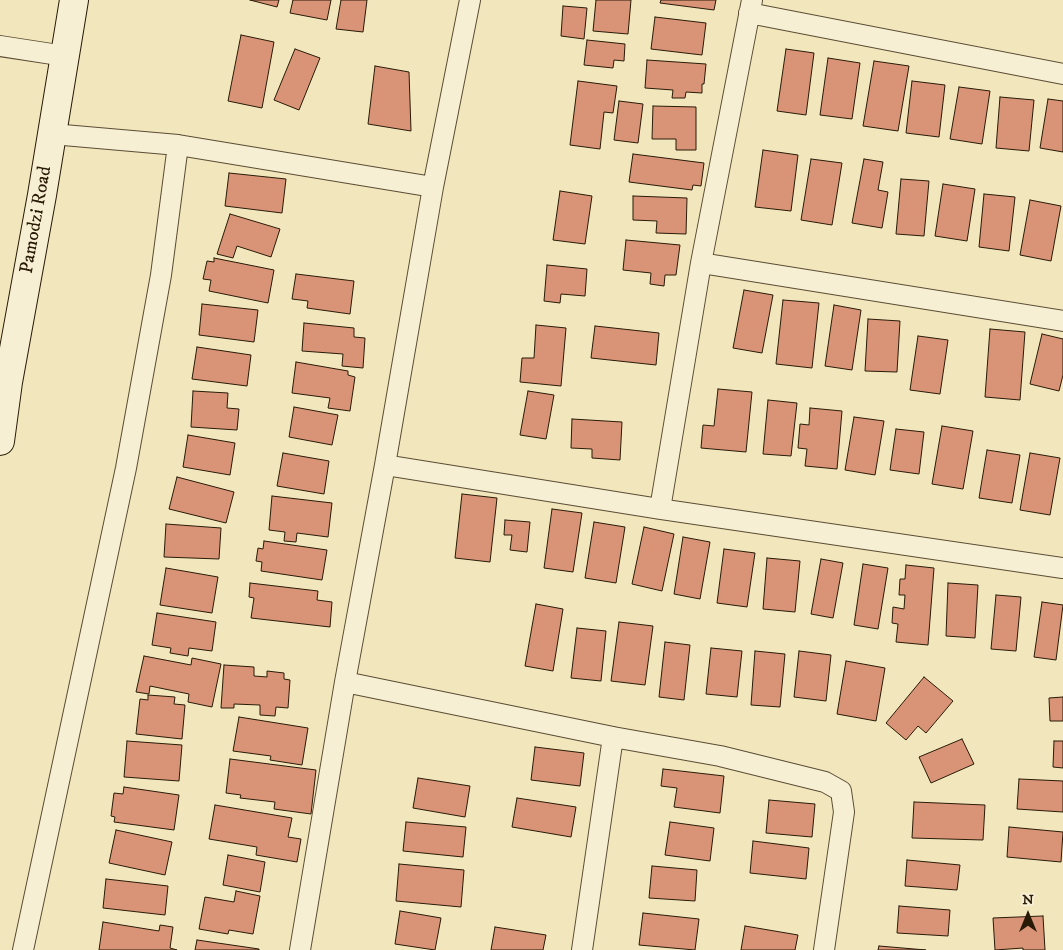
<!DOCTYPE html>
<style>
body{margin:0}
#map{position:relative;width:1063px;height:950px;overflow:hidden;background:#f2e6bc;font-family:"IM FELL DW Pica",serif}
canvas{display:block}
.north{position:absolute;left:1003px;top:890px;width:50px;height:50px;-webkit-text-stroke:4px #f7efd3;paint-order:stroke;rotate:0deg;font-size:14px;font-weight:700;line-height:20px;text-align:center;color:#281a07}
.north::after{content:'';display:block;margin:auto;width:18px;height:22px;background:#281a07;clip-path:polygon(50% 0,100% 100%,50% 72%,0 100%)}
</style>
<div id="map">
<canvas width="1063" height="950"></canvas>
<div class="north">N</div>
</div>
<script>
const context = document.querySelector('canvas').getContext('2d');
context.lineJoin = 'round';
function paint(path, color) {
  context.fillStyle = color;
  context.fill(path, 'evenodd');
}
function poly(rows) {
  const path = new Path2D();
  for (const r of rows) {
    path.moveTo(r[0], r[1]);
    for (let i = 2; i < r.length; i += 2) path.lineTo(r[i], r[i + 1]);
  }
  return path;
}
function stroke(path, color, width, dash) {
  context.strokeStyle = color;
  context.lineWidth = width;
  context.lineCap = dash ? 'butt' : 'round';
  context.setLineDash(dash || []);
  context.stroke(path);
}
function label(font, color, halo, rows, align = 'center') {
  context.font = font + ' "IM FELL DW Pica",serif';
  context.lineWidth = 5;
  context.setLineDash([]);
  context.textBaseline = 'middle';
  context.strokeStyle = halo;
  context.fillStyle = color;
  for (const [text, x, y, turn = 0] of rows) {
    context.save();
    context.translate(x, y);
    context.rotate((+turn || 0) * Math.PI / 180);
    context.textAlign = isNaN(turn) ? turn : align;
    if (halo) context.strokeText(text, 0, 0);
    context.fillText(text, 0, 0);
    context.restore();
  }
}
const building = poly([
 [250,0,279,0,277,7,250,0],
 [293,0,331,0,327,20,290,13,293,0],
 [341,0,367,0,363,32,336,29,341,0],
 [596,0,631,0,628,34,593,31,596,0],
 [661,0,716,0,714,10,660,3,661,0],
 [563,6,587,8,584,39,561,36,563,6],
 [655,17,706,23,702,55,651,49,655,17],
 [241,35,274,42,262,108,228,101,241,35],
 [587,40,625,44,624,61,614,60,613,68,584,65,587,40],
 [295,49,320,58,299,110,274,100,295,49],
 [786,49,814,53,806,115,777,111,786,49],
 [828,58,860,63,852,119,820,115,828,58],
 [647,60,706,64,704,84,702,84,702,93,686,92,685,98,672,98,673,90,645,88,647,60],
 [874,61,909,66,898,131,863,126,874,61],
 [375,66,409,72,411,131,368,124,375,66],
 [578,81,617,86,613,113,604,112,600,149,570,145,578,81],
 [912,81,945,85,939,137,906,133,912,81],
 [959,87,990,91,982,144,950,139,959,87],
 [1000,97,1034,100,1029,151,996,148,1000,97],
 [1048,99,1063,101,1063,152,1040,148,1048,99],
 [619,101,643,104,638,143,614,140,619,101],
 [653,106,696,107,696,150,676,150,676,139,652,139,653,106],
 [763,150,798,155,791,211,755,207,763,150],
 [633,154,704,163,701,186,693,185,692,190,629,182,633,154],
 [811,159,842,163,832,225,801,220,811,159],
 [864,159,883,162,878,190,888,192,882,228,852,223,864,159],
 [229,173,286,179,282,213,225,206,229,173],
 [901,179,929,181,924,236,896,234,901,179],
 [943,184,975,189,967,241,935,236,943,184],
 [560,191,592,196,585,244,553,240,560,191],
 [984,194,1015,197,1009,251,979,247,984,194],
 [633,196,687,198,686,234,656,233,657,221,633,220,633,196],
 [1030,200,1061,206,1051,261,1020,255,1030,200],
 [230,214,280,229,271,257,237,246,233,258,217,254,230,214],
 [626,240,680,245,676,275,665,275,664,286,650,284,651,273,623,270,626,240],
 [214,258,274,270,268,303,209,291,211,280,203,279,207,261,214,262,214,258],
 [547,265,587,269,585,296,561,294,560,303,544,301,547,265],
 [296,274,354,281,350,314,307,308,308,301,292,299,296,274],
 [744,290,773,295,762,353,733,348,744,290],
 [783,300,819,303,812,368,776,364,783,300],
 [202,304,258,310,254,342,199,335,202,304],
 [834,305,861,310,852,370,825,366,834,305],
 [868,319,900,321,897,372,865,371,868,319],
 [304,323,354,328,354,337,365,338,363,368,342,366,343,354,302,351,304,323],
 [536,325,566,328,561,386,520,382,522,358,534,358,536,325],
 [595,326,659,333,656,365,591,358,595,326],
 [990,329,1025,332,1020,400,985,397,990,329],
 [1042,334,1063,339,1063,375,1059,391,1030,384,1042,334],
 [918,336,948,340,940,394,910,390,918,336],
 [197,347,251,355,247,386,192,379,197,347],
 [296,362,348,371,348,375,355,377,350,411,328,408,330,398,292,393,296,362],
 [718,389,752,392,746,452,701,448,703,425,714,426,718,389],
 [193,391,228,393,227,408,239,409,237,430,191,427,193,391],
 [528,391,554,395,546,439,520,435,528,391],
 [768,400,797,403,791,456,763,454,768,400],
 [294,407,338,415,332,445,289,437,294,407],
 [810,408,842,411,837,469,805,466,807,449,798,448,800,424,809,425,810,408],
 [854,417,884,421,875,475,845,470,854,417],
 [572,419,622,422,620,460,592,458,592,449,571,448,572,419],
 [942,426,973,431,963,489,932,484,942,426],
 [896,429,924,432,919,474,890,470,896,429],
 [188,435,235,443,230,475,183,467,188,435],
 [987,450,1020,455,1012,503,979,498,987,450],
 [283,453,329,461,324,494,277,486,283,453],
 [1030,453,1060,458,1050,515,1020,510,1030,453],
 [177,477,234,492,226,523,169,509,177,477],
 [462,494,497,498,490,562,455,558,462,494],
 [272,496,332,503,328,537,297,533,296,542,284,541,285,532,269,530,272,496],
 [552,509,582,513,573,572,544,568,552,509],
 [505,520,530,522,527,552,510,550,512,535,504,535,505,520],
 [594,522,625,527,616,583,585,578,594,522],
 [166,524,221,528,219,559,164,557,166,524],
 [644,527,674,534,662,591,632,584,644,527],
 [683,537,710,542,700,599,674,594,683,537],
 [264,541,327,550,322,580,261,571,262,562,256,561,258,548,263,549,264,541],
 [724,549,755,553,747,607,717,603,724,549],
 [767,558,800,561,795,612,763,609,767,558],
 [821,559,843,563,833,618,811,614,821,559],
 [863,564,888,568,878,629,854,625,863,564],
 [906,565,934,568,928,645,896,642,898,624,892,623,893,607,904,609,905,595,899,595,900,579,905,579,906,565],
 [166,568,218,577,212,613,160,605,166,568],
 [250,583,318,591,317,600,332,602,330,627,251,618,254,598,249,597,250,583],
 [948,583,978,585,975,638,946,636,948,583],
 [996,595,1021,597,1016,651,991,649,996,595],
 [1042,602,1063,605,1056,660,1034,657,1042,602],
 [536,604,563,609,553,671,525,666,536,604],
 [157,613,216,622,212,651,189,648,188,656,170,653,171,648,152,645,157,613],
 [619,622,653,626,645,685,611,681,619,622],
 [577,628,606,631,601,681,571,678,577,628],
 [665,642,690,645,684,700,659,697,665,642],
 [711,648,742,651,737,697,706,694,711,648],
 [755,651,785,654,780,707,751,705,755,651],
 [799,651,831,655,826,701,794,697,799,651],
 [144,656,191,665,192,658,221,664,212,707,188,702,189,694,150,686,149,694,136,692,144,656],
 [846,661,885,668,876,721,837,714,846,661],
 [224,665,254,667,254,676,267,677,267,671,284,673,284,679,290,680,288,708,276,707,275,716,260,715,260,705,234,704,234,708,221,708,224,665],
 [924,677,953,701,926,733,918,726,906,740,886,723,924,677],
 [148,695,175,697,174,704,185,705,182,739,136,734,140,699,148,700,148,695],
 [1063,697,1063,721,1050,721,1049,698,1063,697],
 [239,717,308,728,302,765,270,760,271,756,233,751,239,717],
 [962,739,974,764,931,783,919,757,962,739],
 [127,741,182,745,179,781,124,777,127,741],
 [1054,741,1063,741,1063,768,1053,767,1054,741],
 [535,747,584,753,580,786,531,780,535,747],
 [230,759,316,770,311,814,274,809,275,802,240,798,241,795,226,793,230,759],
 [663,769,724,776,720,813,674,807,677,788,661,786,663,769],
 [418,778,470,786,465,817,413,808,418,778],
 [1019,779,1063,781,1063,812,1017,809,1019,779],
 [124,787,179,795,174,830,114,822,115,817,111,816,114,793,123,794,124,787],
 [517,798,576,807,571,837,512,827,517,798],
 [769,800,815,804,812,837,766,833,769,800],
 [914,802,985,805,983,840,912,838,914,802],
 [215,805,292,818,288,837,301,839,297,862,256,855,257,847,209,839,215,805],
 [406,822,466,827,463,857,403,851,406,822],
 [670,822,714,828,710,861,665,855,670,822],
 [1009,827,1063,832,1061,862,1007,857,1009,827],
 [116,830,172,842,165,875,109,863,116,830],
 [753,841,809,848,806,879,750,873,753,841],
 [228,855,265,862,260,892,223,885,228,855],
 [907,860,960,865,957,890,905,886,907,860],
 [399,864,464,870,461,907,396,901,399,864],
 [652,866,697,870,695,901,649,898,652,866],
 [106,879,168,886,165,915,103,908,106,879],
 [236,891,260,896,253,934,229,930,228,934,199,929,205,897,234,902,236,891],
 [899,906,950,910,948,936,897,933,899,906],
 [400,911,441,918,435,950,395,944,400,911],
 [643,913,699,919,695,950,639,945,643,913],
 [1043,916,1045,950,1023,950,1023,948,995,950,993,918,1043,916],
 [103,922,159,931,160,925,173,927,170,948,177,950,99,950,103,922],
 [745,926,798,935,795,950,741,950,745,926],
 [495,927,546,935,543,950,491,950,495,927],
 [197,940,259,949,259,950,195,950,197,940],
 [879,946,926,950,878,950,879,946]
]);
paint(building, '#d99477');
stroke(building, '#281a07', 1);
const street = poly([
 [749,13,1063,74],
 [0,46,65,56],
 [52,134,178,145,433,187],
 [701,263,1063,321],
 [385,465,660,509,1063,568],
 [660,509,701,263,752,0],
 [345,682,613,737,720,756,825,782,841,791,844,812,824,950],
 [23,950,126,468,161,275,178,145],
 [300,950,345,682,385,465,433,187,470,0],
 [582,950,613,737]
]);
const secondary = poly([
 [0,441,8,382,42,195,74,0]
]);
stroke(street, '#5a4d34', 22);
stroke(secondary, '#281a07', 30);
stroke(street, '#f7efd3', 20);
stroke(secondary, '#f7efd3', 28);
label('19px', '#281a07', '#f7efd3', [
 ["Pamodzi Road",37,220,-80]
]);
</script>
